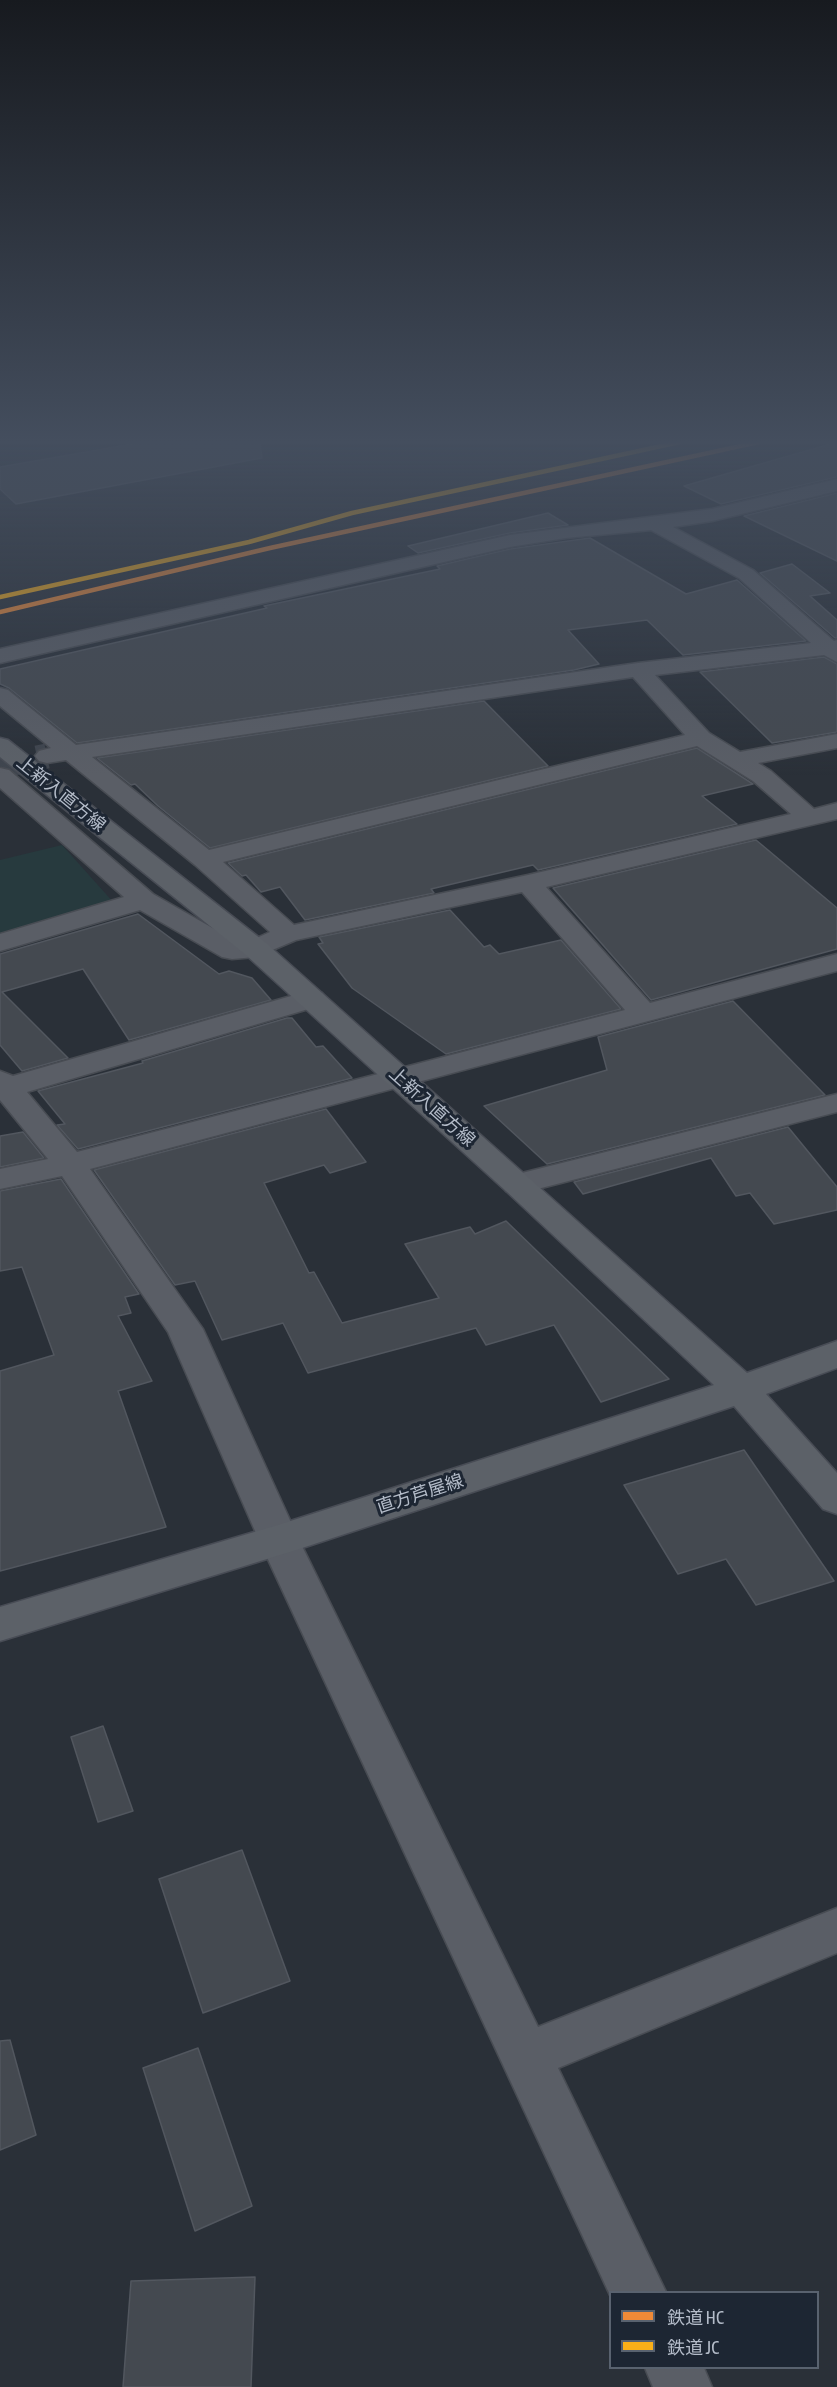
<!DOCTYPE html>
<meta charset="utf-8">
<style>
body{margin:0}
#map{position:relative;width:837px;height:2387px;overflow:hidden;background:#2a3038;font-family:"Asap Condensed","Noto Sans JP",sans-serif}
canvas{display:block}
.legend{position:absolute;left:609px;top:2291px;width:210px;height:78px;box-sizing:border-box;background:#1d2633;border:2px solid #59626f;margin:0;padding:8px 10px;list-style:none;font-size:18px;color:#b4bcc9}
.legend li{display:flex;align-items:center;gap:12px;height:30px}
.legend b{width:30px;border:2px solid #59626f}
</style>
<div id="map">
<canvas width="837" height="2387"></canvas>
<ul class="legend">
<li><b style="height:8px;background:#f08a37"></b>鉄道 HC</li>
<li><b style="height:8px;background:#faaf18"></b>鉄道 JC</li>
</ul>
</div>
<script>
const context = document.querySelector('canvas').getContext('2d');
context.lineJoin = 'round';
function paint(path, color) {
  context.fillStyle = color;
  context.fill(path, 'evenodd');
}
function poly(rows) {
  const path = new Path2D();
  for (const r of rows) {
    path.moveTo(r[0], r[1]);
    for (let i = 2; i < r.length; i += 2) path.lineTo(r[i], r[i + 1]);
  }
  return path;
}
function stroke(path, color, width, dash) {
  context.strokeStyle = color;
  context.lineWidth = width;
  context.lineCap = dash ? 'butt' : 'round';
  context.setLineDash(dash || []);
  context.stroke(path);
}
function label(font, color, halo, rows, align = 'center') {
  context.font = font + ' "Asap Condensed","Noto Sans JP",sans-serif';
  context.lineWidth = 6;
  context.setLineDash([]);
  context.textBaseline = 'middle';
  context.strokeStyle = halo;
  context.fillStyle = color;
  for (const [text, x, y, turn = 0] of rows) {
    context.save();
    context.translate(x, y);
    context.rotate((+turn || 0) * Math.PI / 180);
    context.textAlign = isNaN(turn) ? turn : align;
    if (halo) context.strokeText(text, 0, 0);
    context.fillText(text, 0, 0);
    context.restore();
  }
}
paint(poly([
 [62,845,114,903,0,935,0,860]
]), '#273a3e');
const building = poly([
 [143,442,260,442,262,458,16,504,0,489,0,467,143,442],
 [837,442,837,477,721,504,684,486,837,442],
 [837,493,837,561,744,516,837,493],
 [548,513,568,525,510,533,418,553,408,546,548,513],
 [590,538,686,594,737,580,806,641,683,655,647,620,568,630,599,664,574,670,77,743,9,688,0,684,0,669,267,608,264,606,440,569,437,566,510,549,590,538],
 [792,564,830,593,810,596,837,620,837,638,835,638,760,573,792,564],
 [824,657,837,664,837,732,772,743,700,672,824,657],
 [484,701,548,766,210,848,158,806,135,784,131,785,97,758,484,701],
 [697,748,753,784,702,796,737,824,538,870,533,865,431,889,434,893,305,920,280,887,261,892,246,875,242,876,228,863,697,748],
 [756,840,837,908,837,949,651,1000,553,888,756,840],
 [450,910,484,947,490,945,499,954,561,940,621,1009,446,1054,352,988,318,944,323,943,319,937,450,910],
 [138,914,219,974,229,971,252,978,271,1000,129,1040,83,969,2,992,68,1058,22,1071,0,1045,0,954,138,914],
 [733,1001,825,1095,547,1164,484,1106,607,1070,598,1037,733,1001],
 [287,1018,292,1018,316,1047,323,1046,352,1078,78,1149,57,1125,65,1124,38,1091,143,1063,142,1061,287,1018],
 [326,1109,366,1162,330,1173,324,1165,264,1183,309,1273,314,1272,342,1323,439,1298,405,1244,470,1227,475,1234,506,1221,669,1379,601,1402,554,1325,486,1345,476,1328,308,1373,283,1323,222,1340,195,1281,175,1285,94,1170,326,1109],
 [788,1127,837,1187,837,1210,774,1224,750,1193,736,1196,711,1158,583,1194,574,1182,788,1127],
 [23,1132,44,1158,0,1167,0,1136,23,1132],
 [61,1179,139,1294,125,1297,131,1313,118,1316,152,1381,118,1391,166,1527,0,1571,0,1371,54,1355,22,1267,0,1271,0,1191,61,1179],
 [744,1450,834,1581,756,1605,726,1559,678,1574,624,1485,744,1450],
 [103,1726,133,1811,98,1822,71,1737,103,1726],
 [242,1850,290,1981,203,2013,159,1879,242,1850],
 [10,2040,36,2135,0,2150,0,2041,10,2040],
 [198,2048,252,2206,195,2231,143,2068,198,2048],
 [255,2277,251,2387,123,2387,131,2281,255,2277]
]);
paint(building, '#444950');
stroke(building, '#52575f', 1.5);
stroke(poly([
 [0,766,47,756]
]), '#3f454e', 25, [25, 13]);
const minor = poly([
 [837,479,837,491,712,521,673,527,753,570,834,641,837,640,837,662,824,655,655,675,709,733,740,752,837,734,837,748,758,763,771,771,814,809,837,803,837,819,546,887,650,1003,837,954,837,971,90,1169,203,1329,299,1540,538,2027,837,1908,837,1953,558,2068,666,2292,610,2292,610,2295,259,1540,168,1332,62,1176,0,1189,0,1169,48,1159,0,1100,0,1071,13,1076,312,990,322,993,326,999,322,1005,27,1092,77,1152,625,1010,522,892,296,940,256,957,232,959,222,957,140,910,0,951,0,934,124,897,0,788,0,768,9,770,153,894,237,942,250,941,270,932,195,865,66,760,47,763,39,761,35,756,39,751,51,748,0,706,0,688,8,690,76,745,638,663,811,643,739,578,651,530,566,538,510,547,0,663,0,649,510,535,712,509,837,479],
 [633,677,685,735,209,850,92,757,633,677],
 [697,746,753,781,791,814,528,875,294,925,223,862,697,746],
 [837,1094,837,1112,518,1194,506,1191,502,1184,506,1177,837,1094],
 [645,2368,704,2368,712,2387,653,2387,645,2368]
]);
const major = poly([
 [0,738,8,740,266,943,747,1373,837,1341,837,1368,766,1394,837,1473,837,1514,823,1509,734,1406,293,1551,0,1641,0,1607,278,1525,714,1385,506,1191,246,955,0,757,0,738]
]);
stroke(minor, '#484c53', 3);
stroke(major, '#484c55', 3);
paint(minor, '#5a5e66');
paint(major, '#5c6168');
stroke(poly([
 [0,612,270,548,759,442]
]), '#f08a37', 4.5);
stroke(poly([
 [0,597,249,542,352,513,680,442]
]), '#faaf18', 4.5);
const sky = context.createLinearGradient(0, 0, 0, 776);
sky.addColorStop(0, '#171a1f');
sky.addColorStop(0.57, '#444e5e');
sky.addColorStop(1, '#444e5e00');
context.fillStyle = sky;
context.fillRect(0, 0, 837, 776);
label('18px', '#b4bcc9', '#1d2633', [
 ["上新入直方線",61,794,39],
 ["上新入直方線",432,1107,42],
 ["直方芦屋線",420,1494,-18]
]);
</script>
